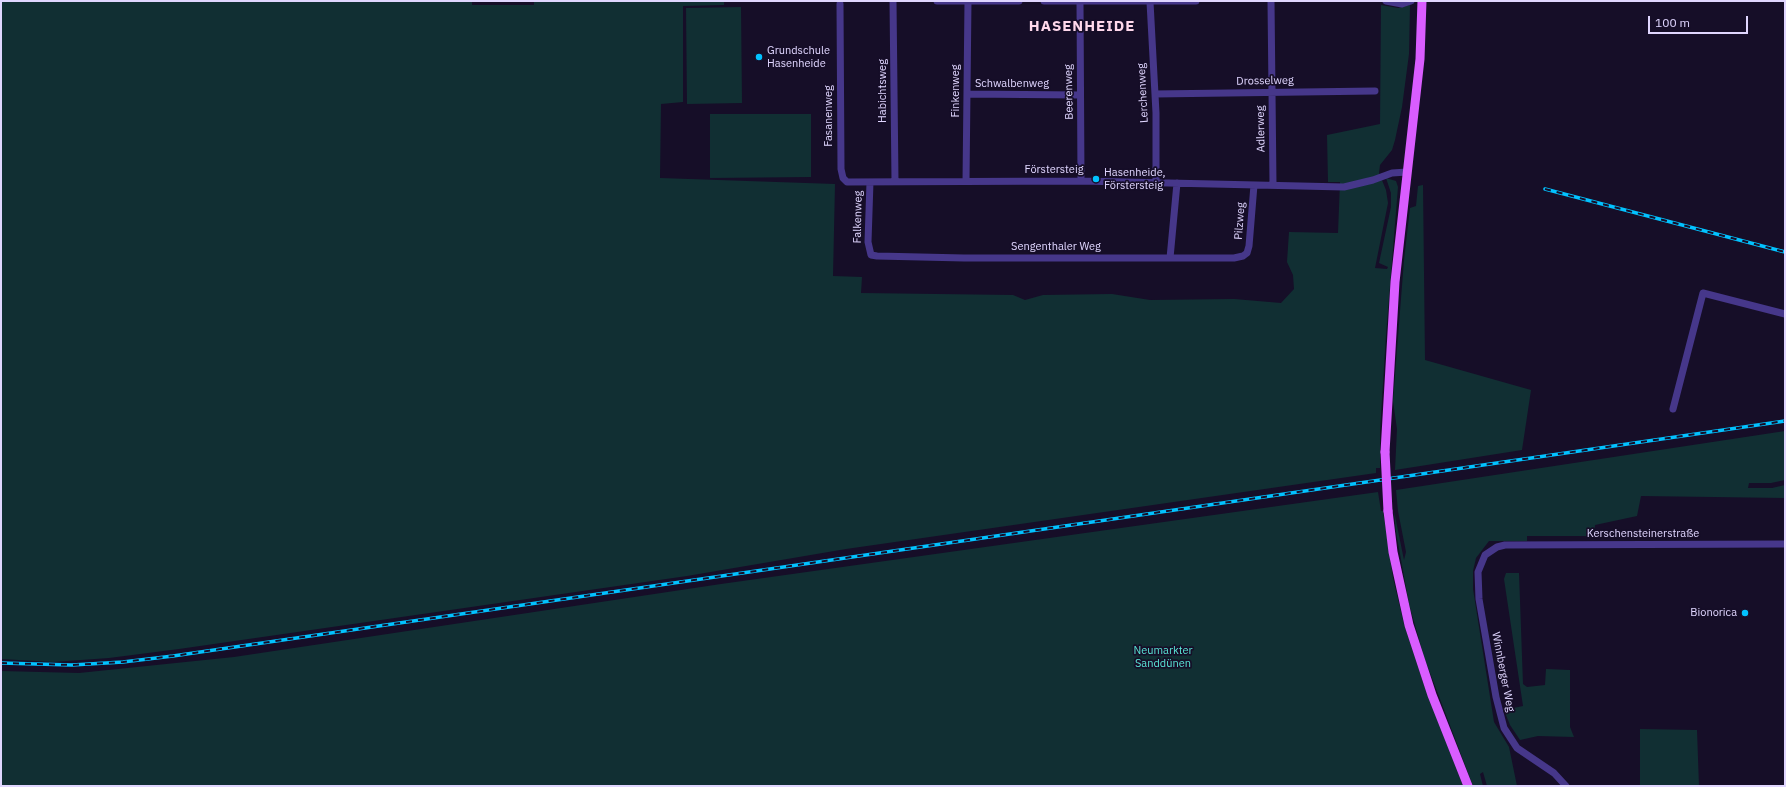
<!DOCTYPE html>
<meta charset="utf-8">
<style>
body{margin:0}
#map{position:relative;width:1786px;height:787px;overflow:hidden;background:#160e28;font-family:"IBM Plex Sans",sans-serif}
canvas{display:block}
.frame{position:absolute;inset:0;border:2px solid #e0d6ff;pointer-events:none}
.scale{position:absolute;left:1648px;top:16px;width:100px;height:18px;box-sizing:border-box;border:2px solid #e0d6ff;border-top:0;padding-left:5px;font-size:12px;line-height:14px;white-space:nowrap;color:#e0d6ff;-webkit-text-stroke:3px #160e28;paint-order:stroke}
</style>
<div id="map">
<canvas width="1786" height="787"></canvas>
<div class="frame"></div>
<div class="scale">100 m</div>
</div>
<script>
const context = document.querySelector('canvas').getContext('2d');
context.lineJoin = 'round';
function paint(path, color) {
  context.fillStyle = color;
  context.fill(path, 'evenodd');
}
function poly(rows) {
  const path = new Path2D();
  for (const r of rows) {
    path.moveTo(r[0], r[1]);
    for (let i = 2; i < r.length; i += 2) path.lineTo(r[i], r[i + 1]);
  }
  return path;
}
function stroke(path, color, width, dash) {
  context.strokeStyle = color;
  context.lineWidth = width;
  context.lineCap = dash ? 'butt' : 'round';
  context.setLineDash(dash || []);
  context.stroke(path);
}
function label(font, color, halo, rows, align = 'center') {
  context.font = font + ' "IBM Plex Sans",sans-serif';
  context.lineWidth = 3.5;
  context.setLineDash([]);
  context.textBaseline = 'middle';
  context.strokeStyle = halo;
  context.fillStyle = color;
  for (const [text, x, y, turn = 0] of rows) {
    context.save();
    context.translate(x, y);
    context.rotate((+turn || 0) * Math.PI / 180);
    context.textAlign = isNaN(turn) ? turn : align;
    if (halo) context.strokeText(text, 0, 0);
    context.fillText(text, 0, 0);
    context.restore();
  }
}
paint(poly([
 [1,1,472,1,472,5,534,5,534,1,724,1,724,5,683,6,683,102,661,104,660,178,835,184,833,276,862,277,861,293,1013,295,1025,300,1043,295,1112,294,1150,300,1234,299,1281,303,1294,289,1293,275,1287,262,1289,232,1338,233,1340,182,1328,182,1327,135,1380,124,1381,5,1398,8,1410,5,1409,54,1402,107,1395,140,1392,150,1380,165,1379,173,1386,190,1388,203,1375,268,1387,269,1388,267,1379,263,1391,207,1391,193,1386,178,1396,181,1398,187,1386,335,1380,432,1380,468,1376,468,1376,473,846,549,687,576,179,649,109,658,53,662,1,659],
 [741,7,742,103,687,104,686,8],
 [710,114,811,114,811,177,710,178],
 [1423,185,1425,360,1531,390,1522,450,1395,470,1397,429,1393,401,1404,260,1410,208,1416,206,1418,186],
 [1785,431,1785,480,1771,483,1749,483,1748,488,1772,488,1785,485,1785,498,1641,496,1637,516,1595,525,1594,538,1585,536,1527,536,1527,541,1489,541,1476,558,1473,571,1473,589,1494,722,1509,747,1517,786,1487,786,1483,772,1480,774,1483,786,1473,786,1424,657,1409,604,1396,532,1394,511,1404,560,1406,552,1398,511,1396,490],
 [1378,492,1381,511,1383,511,1393,578,1404,624,1423,682,1463,786,1,786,1,671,79,673,234,657,721,584],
 [1506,573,1519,573,1523,684,1527,687,1545,685,1546,669,1570,670,1570,727,1574,737,1538,736,1520,740,1510,725,1504,710,1523,706,1504,579],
 [1640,729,1697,730,1699,786,1640,786]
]), '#112f33');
stroke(poly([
 [893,1,895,181],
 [937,1,1019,1],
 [1044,1,1196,1],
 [1271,1,1273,184],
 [1386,1,1402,4,1411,1],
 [1080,2,1081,181],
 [1150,2,1156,113,1156,182],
 [840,4,841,169,843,178,847,182,1081,181,1344,187,1373,180,1392,173,1407,172],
 [967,94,1080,95],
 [1155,94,1375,91],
 [966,181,968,1],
 [870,182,868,242,871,255,877,256,964,258,1234,258,1243,256,1247,253,1249,246,1254,185],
 [1170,258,1177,183],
 [1673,409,1703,293,1785,314],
 [1566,786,1554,773,1517,748,1504,728,1496,697,1479,599,1478,572,1485,555,1497,547,1505,545,1785,544]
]), '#46378a', 7);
stroke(poly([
 [1385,452,1395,282,1420,59,1422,1],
 [1388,511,1393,552,1409,625,1432,695,1468,786]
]), '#d95dff', 9);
const rail = poly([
 [1545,189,1785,252],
 [1,663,72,665,123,662,173,656,1785,421]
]);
stroke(rail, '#02c2ff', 3.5);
stroke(rail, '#160e28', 2, [6]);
stroke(poly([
 [1385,452,1388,511]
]), '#d95dff', 9);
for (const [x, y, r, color] of [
 [759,57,4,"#02c2ff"],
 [1096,179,4,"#02c2ff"],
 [1745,613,4,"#02c2ff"]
]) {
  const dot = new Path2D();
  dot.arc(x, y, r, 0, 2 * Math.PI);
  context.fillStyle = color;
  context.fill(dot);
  stroke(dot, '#160e28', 1.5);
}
label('11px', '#e0d6ff', '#160e28', [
 ["Grundschule",767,51],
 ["Hasenheide",767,64],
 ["Hasenheide,",1104,173],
 ["Förstersteig",1104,186],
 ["Bionorica",1737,613,"right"]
], 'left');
label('11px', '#e0d6ff', '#160e28', [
 ["Drosselweg",1265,81,-1],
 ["Schwalbenweg",1012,84],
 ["Habichtsweg",883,91,-90],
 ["Finkenweg",956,91,-90],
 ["Beerenweg",1069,92,-91],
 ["Lerchenweg",1143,93,-93],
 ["Fasanenweg",829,116,-90],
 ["Adlerweg",1261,129,-91],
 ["Förstersteig",1054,170],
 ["Falkenweg",858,217,-89],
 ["Pilzweg",1240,221,-86],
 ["Sengenthaler Weg",1056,247],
 ["Kerschensteinerstraße",1643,534],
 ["Winnberger Weg",1503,672,79]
]);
label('11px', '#5ae6d7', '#160e28', [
 ["Neumarkter",1163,651],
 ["Sanddünen",1163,664]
]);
context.letterSpacing = '1px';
label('bold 15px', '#ffd8eb', '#160e28', [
 ["HASENHEIDE",1082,27]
]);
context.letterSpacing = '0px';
</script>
